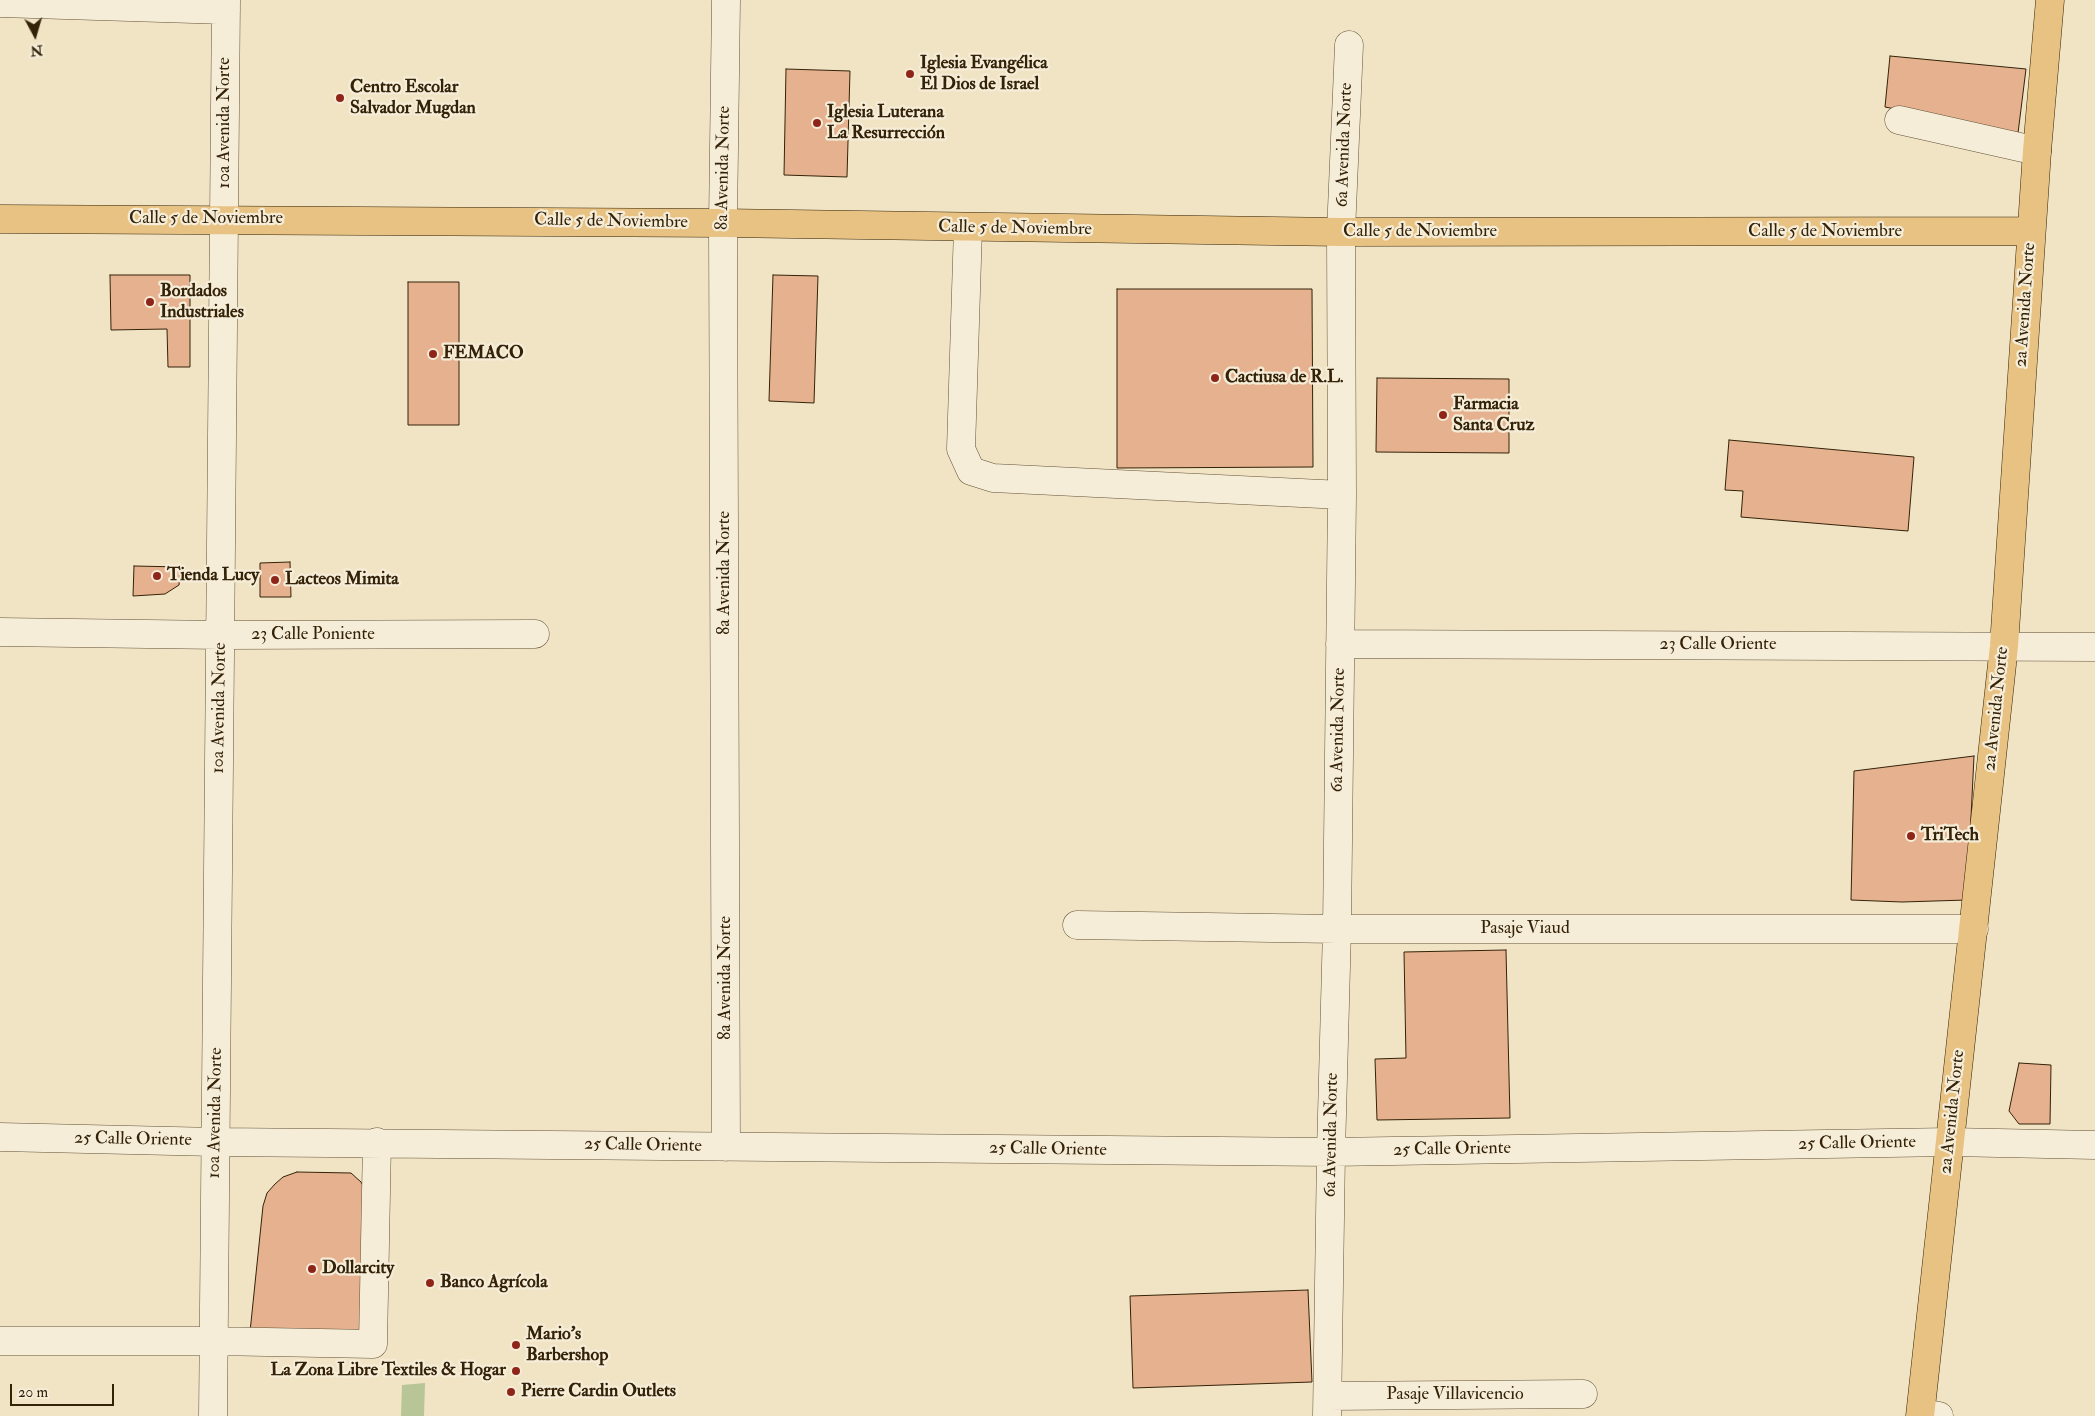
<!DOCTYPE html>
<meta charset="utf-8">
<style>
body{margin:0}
#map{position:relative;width:2095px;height:1416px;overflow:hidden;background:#f1e4c5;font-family:"IM FELL Double Pica",serif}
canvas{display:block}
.north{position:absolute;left:10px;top:10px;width:50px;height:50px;-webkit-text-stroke:4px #f6edd9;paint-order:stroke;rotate:174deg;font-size:14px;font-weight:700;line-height:20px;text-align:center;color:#332207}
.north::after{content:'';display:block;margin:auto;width:18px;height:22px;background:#332207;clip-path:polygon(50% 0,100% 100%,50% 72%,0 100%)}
.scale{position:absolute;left:10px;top:1384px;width:104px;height:22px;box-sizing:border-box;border:2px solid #332207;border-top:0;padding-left:6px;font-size:15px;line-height:18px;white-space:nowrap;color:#332207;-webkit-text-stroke:4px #f6edd9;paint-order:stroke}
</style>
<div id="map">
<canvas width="2095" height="1416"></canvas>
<div class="north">N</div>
<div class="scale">20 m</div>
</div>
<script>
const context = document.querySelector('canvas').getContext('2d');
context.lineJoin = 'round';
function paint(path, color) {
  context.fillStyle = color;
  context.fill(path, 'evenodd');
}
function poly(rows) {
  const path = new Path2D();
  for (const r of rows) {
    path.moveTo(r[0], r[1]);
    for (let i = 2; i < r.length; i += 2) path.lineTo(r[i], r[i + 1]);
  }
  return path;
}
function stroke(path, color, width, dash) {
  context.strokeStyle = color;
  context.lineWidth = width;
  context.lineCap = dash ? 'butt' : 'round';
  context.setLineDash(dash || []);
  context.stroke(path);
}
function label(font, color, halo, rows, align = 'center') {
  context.font = font + ' "IM FELL Double Pica",serif';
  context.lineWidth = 4.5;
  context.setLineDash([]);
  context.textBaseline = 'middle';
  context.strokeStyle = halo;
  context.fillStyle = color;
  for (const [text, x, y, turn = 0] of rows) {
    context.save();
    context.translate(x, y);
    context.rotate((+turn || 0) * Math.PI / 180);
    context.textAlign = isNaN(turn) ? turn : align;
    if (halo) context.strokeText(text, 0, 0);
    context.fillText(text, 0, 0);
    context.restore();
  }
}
paint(poly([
 [425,1383,424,1416,401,1416,402,1385]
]), '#b8c596');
const building = poly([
 [1890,56,2026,69,2018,133,1885,107,1890,56],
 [786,69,850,71,847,177,784,175,786,69],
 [110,275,190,275,190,367,168,367,167,329,111,330,110,275],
 [773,275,818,276,814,403,769,401,773,275],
 [408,282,459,282,459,425,408,425,408,282],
 [1117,289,1312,289,1313,467,1117,468,1117,289],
 [1377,378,1509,379,1509,453,1376,452,1377,378],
 [1729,440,1914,457,1908,531,1741,517,1743,491,1725,490,1729,440],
 [290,562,291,597,260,597,260,563,290,562],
 [134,566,181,567,179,585,165,594,133,596,134,566],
 [1974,756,1967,900,1902,902,1851,900,1854,771,1974,756],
 [1506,950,1510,1118,1377,1120,1375,1059,1406,1058,1404,952,1506,950],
 [2019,1063,2051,1065,2050,1124,2019,1124,2009,1111,2019,1063],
 [297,1172,351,1173,361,1182,367,1193,366,1335,250,1332,263,1206,267,1193,275,1184,283,1177,297,1172],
 [1308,1290,1312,1382,1133,1388,1130,1296,1308,1290]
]);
paint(building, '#e6b18f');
stroke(building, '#332207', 1);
const minor = poly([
 [0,3,226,10],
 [1899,120,2037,151],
 [968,228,961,449,971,471,993,478,1342,495],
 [0,632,221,635,535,634],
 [1340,644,2095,647],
 [1077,925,1337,929,1974,929],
 [0,1137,216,1142,1331,1152,1950,1142,2095,1145],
 [726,1147,723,223,726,0],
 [0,1341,213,1341,373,1344,377,1142],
 [1328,1396,1583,1394],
 [1921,1413,1939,1416],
 [213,1416,226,0],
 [1327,1416,1331,1152,1337,929,1342,495,1341,232,1349,45]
]);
const major = poly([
 [0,219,723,223,1341,232,2031,231],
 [1920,1416,2004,646,2037,151,2050,0]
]);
stroke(minor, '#625236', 29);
stroke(major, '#332207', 29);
stroke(minor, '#f6edd9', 28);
stroke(major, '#e8c282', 28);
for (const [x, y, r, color] of [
 [910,74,5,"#8f2418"],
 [340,98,5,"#8f2418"],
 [817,123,5,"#8f2418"],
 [150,302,5,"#8f2418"],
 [433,354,5,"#8f2418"],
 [1215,378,5,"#8f2418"],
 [1443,415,5,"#8f2418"],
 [157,576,5,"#8f2418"],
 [275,580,5,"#8f2418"],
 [1911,836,5,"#8f2418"],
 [312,1269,5,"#8f2418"],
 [430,1283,5,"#8f2418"],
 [516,1345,5,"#8f2418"],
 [516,1371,5,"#8f2418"],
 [511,1392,5,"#8f2418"]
]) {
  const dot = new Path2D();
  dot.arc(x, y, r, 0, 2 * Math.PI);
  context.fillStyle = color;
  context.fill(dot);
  stroke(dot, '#f6edd9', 2);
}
label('bold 18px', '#332207', '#f6edd9', [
 ["Iglesia Evangélica",920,64],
 ["El Dios de Israel",920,85],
 ["Centro Escolar",350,88],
 ["Salvador Mugdan",350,109],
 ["Iglesia Luterana",827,113],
 ["La Resurrección",827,134],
 ["Bordados",160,292],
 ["Industriales",160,313],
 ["FEMACO",443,354],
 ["Cactiusa de R.L.",1225,378],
 ["Farmacia",1453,405],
 ["Santa Cruz",1453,426],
 ["Tienda Lucy",167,576],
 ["Lacteos Mimita",285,580],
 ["TriTech",1921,836],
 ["Dollarcity",322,1269],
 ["Banco Agrícola",440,1283],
 ["Mario's",526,1335],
 ["Barbershop",526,1356],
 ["La Zona Libre Textiles & Hogar",506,1371,"right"],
 ["Pierre Cardin Outlets",521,1392]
], 'left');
label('18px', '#332207', '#f6edd9', [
 ["10a Avenida Norte",225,123,-90],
 ["6a Avenida Norte",1345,145,-88],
 ["8a Avenida Norte",724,168,-89],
 ["Calle 5 de Noviembre",206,219],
 ["Calle 5 de Noviembre",611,222,1],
 ["Calle 5 de Noviembre",1015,229,1],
 ["Calle 5 de Noviembre",1420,232],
 ["Calle 5 de Noviembre",1825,232],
 ["2a Avenida Norte",2026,305,-86],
 ["8a Avenida Norte",725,573,-90],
 ["23 Calle Poniente",313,635],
 ["23 Calle Oriente",1718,645],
 ["10a Avenida Norte",220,708,-89],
 ["2a Avenida Norte",1997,709,-84],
 ["6a Avenida Norte",1339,730,-89],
 ["Pasaje Viaud",1525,929],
 ["8a Avenida Norte",726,978,-90],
 ["2a Avenida Norte",1953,1112,-84],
 ["10a Avenida Norte",216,1113,-89],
 ["6a Avenida Norte",1332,1135,-89],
 ["25 Calle Oriente",133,1140,1],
 ["25 Calle Oriente",1857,1144,-1],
 ["25 Calle Oriente",643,1146,1],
 ["25 Calle Oriente",1048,1150,1],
 ["25 Calle Oriente",1452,1150,-1],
 ["Pasaje Villavicencio",1455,1395]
]);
</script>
